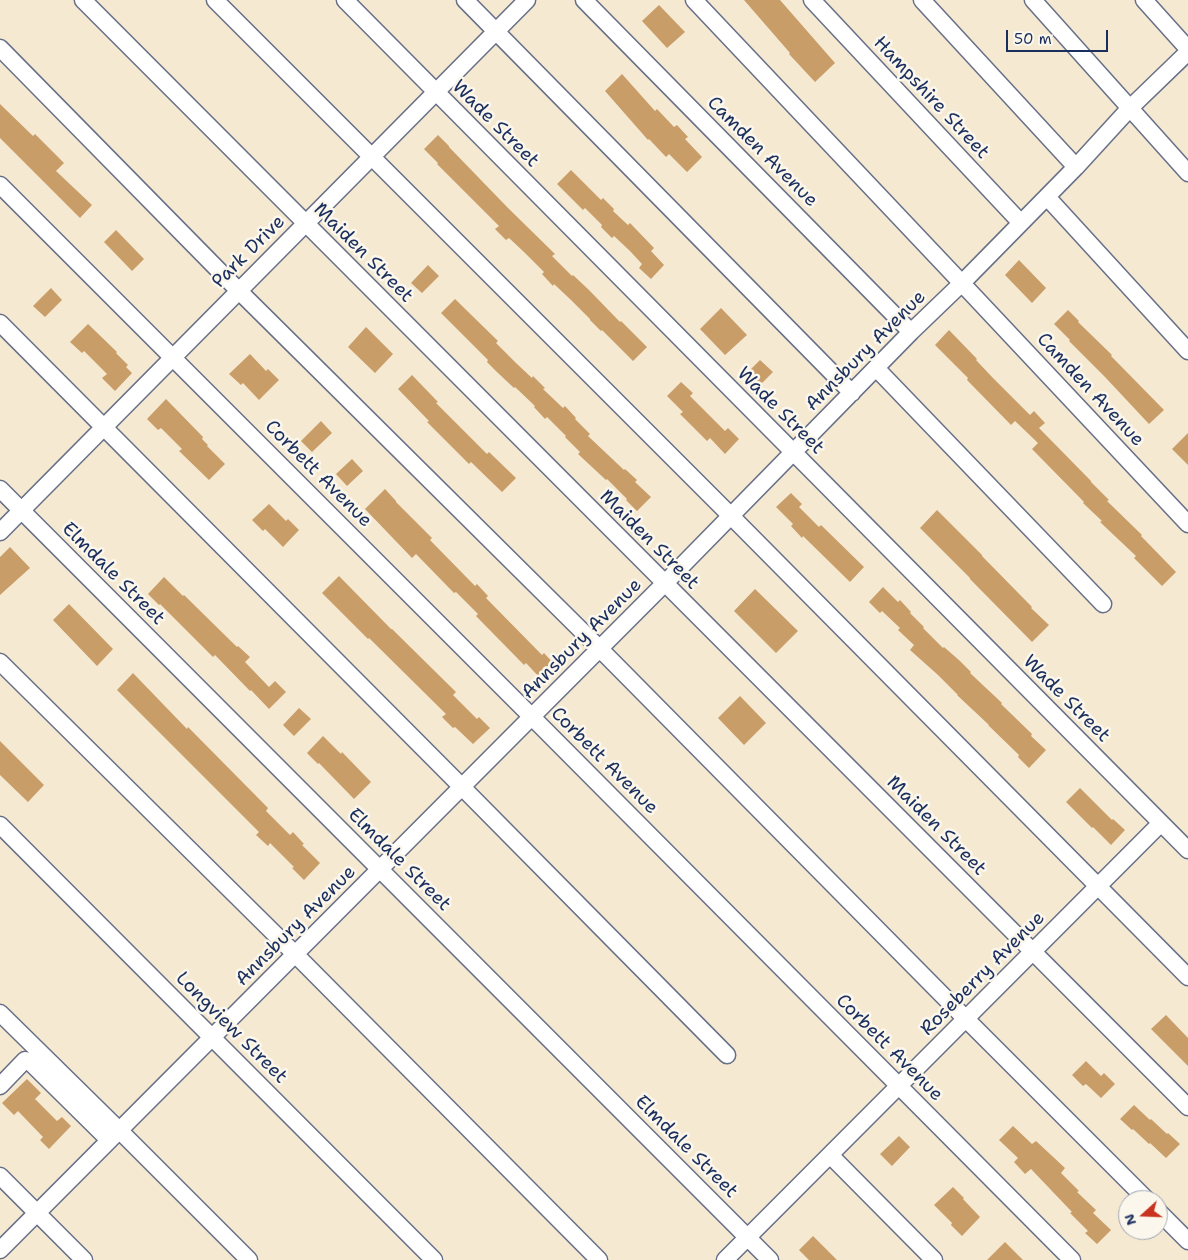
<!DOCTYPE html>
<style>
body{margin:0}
#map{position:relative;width:1188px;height:1260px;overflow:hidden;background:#f5e9d2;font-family:"Shantell Sans",sans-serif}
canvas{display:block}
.north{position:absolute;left:1118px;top:1190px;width:50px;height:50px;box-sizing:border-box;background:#fbf7ec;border:1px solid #a1a7b3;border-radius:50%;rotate:250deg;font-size:14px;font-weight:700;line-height:20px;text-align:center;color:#1b2f5e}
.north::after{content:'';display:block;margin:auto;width:18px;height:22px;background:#c8321e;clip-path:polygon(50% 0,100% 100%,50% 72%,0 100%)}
.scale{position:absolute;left:1006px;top:30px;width:102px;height:22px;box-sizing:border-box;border:2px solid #1b2f5e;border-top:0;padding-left:6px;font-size:15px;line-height:18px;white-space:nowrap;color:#1b2f5e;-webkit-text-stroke:4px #fbf7ec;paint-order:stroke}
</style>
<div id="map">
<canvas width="1188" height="1260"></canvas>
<div class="north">N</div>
<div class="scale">50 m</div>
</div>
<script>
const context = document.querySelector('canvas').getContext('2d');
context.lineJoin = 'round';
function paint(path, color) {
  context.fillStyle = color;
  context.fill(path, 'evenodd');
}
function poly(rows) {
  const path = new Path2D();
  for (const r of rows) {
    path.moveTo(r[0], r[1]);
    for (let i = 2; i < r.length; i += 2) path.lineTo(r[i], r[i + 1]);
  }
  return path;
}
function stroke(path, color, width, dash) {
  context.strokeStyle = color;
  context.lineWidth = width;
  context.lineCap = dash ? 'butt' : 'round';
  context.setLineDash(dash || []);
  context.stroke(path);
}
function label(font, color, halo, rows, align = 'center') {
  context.font = font + ' "Shantell Sans",sans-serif';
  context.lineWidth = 5;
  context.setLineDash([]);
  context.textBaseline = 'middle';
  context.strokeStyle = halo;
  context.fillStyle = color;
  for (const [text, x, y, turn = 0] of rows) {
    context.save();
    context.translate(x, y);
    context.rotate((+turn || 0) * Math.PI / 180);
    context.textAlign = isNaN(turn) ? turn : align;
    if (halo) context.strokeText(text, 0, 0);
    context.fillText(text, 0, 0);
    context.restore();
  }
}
paint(poly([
 [744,0,780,0,835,63,815,82,789,54,790,53],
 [659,5,685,32,667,48,642,21],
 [622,74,655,111,657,109,674,127,677,125,688,137,685,139,702,157,687,172,669,154,666,157,649,139,648,140,605,91],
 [0,104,33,136,35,134,64,163,56,171,92,205,80,218,0,138],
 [438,135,449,146,449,147,508,208,555,254,552,256,572,276,573,275,589,290,620,322,621,321,647,347,633,361,602,330,601,331,590,320,590,319,571,300,554,284,553,286,542,274,544,272,524,252,509,238,506,240,495,229,499,226,437,164,438,163,424,149],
 [571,170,601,200,603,198,614,209,613,211,628,225,630,223,654,248,651,251,664,265,651,279,639,268,642,264,630,251,614,236,612,238,601,227,602,225,585,208,583,210,557,184],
 [116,230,144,259,132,271,104,242],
 [1019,260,1046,288,1032,303,1005,275],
 [428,265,439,276,422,293,411,283],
 [51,288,62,300,45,317,33,306],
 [455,299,498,341,496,343,516,363,532,378,533,376,545,388,543,389,563,408,565,406,576,418,575,419,590,434,588,436,624,470,625,469,637,480,635,482,651,497,637,511,626,500,627,499,607,479,606,480,578,454,580,452,565,437,566,436,547,417,545,419,534,407,535,406,515,387,514,388,498,373,487,362,488,360,441,313],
 [721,308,747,335,725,355,700,329],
 [1068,310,1079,321,1078,322,1112,355,1111,356,1164,410,1149,424,1105,377,1069,341,1070,340,1054,324],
 [88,324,117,352,116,353,128,365,126,367,132,373,115,391,102,378,107,374,84,351,82,353,70,342],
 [366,327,393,354,375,373,348,347],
 [949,330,977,359,976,360,992,377,1030,415,1034,411,1045,423,1039,428,1091,481,1091,482,1109,500,1107,501,1142,535,1141,536,1176,572,1162,586,1134,558,1136,556,1100,522,1102,521,1083,503,1084,502,1032,449,1038,443,1015,421,1011,425,967,380,968,378,935,345],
 [250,354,266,371,268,369,279,380,259,400,243,383,241,385,229,374],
 [760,360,773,372,759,386,750,377,752,375,748,372],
 [412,375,438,402,436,403,487,454,489,452,516,478,502,492,471,462,469,464,427,422,429,421,398,389],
 [681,382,693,393,690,396,725,431,728,428,739,439,725,454,710,438,707,441,680,414,683,412,667,396],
 [166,399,203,437,202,439,208,445,207,446,225,464,209,480,179,451,182,449,161,428,158,430,147,419],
 [321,421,332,433,312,452,301,441],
 [1188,433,1188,465,1172,449],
 [352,459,363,471,347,486,336,474],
 [385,489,396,501,396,502,432,538,430,540,475,586,477,584,488,596,486,598,542,655,544,653,555,665,541,679,526,663,524,665,476,616,478,614,456,592,454,593,416,554,412,558,365,509],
 [791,493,802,504,799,507,819,527,821,525,864,567,850,582,803,536,802,538,791,526,793,524,776,507],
 [269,504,286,521,288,519,299,530,283,547,265,529,263,531,252,520],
 [937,510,982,555,982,556,1032,607,1031,608,1049,625,1032,642,970,579,970,578,920,528],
 [10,547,30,568,0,595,0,557],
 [339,576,391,629,392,629,456,692,453,695,477,719,479,717,490,728,473,744,455,727,453,728,442,717,446,714,369,638,368,639,322,593],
 [164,577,183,596,184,595,237,647,238,646,250,657,245,662,269,687,275,681,286,692,269,709,251,690,250,691,215,655,213,657,160,604,159,605,148,594],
 [883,587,898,602,900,600,911,612,910,613,924,627,923,628,943,648,944,647,960,661,971,672,970,673,1002,703,1001,704,1032,734,1031,736,1046,750,1029,768,1018,757,1019,755,988,725,989,725,957,695,958,695,938,675,910,650,914,645,898,630,900,628,882,611,880,613,869,602],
 [755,589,798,631,776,653,734,611],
 [69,604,113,649,97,666,53,620],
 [133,673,187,729,188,727,268,808,266,811,290,835,293,832,304,844,302,845,320,863,304,880,292,868,294,867,270,843,268,846,256,835,259,832,117,690],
 [740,696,766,723,744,745,718,718],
 [299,708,311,719,294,736,283,725],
 [323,736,341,754,342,752,371,782,354,799,319,763,318,764,307,753],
 [0,741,44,785,28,802,0,775],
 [1080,788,1112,820,1113,819,1125,830,1111,845,1093,827,1092,828,1066,802],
 [1166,1015,1188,1038,1188,1066,1151,1029],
 [1086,1061,1101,1076,1104,1073,1115,1084,1101,1098,1086,1084,1083,1086,1072,1075],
 [27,1079,41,1093,35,1099,57,1121,62,1117,71,1126,49,1149,40,1140,43,1137,18,1111,14,1115,2,1103],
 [1134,1105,1150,1120,1151,1119,1167,1134,1168,1133,1180,1144,1166,1158,1150,1143,1149,1144,1133,1129,1132,1130,1120,1119],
 [1013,1126,1032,1144,1036,1141,1065,1168,1061,1173,1079,1191,1077,1192,1096,1210,1093,1213,1111,1230,1097,1244,1085,1233,1088,1231,1070,1213,1072,1212,1031,1169,1025,1174,1014,1162,1018,1158,999,1140],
 [899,1136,910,1147,892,1166,880,1154],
 [953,1187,964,1198,963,1199,980,1217,962,1236,951,1225,952,1223,934,1205],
 [813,1236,837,1260,809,1260,799,1250],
 [1005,1242,1023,1260,987,1260]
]), '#c89d68');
const minor = poly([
 [83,0,1188,1107],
 [215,0,731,516,1188,977],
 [345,0,1188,850],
 [465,0,852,393],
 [584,0,911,332],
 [694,0,972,294,1188,524],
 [812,0,1021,223],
 [922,0,1076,167],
 [1033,0,1188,173],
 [1144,0,1188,49],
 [0,48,239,291,600,649,966,1019,1147,1200],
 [0,185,532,717,1072,1260],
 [1047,197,1188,351],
 [0,323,462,787,727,1055],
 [876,368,1103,604],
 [0,489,770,1260],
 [0,532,527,0],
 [0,662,295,954,599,1260],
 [0,825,434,1260],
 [0,1013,119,1130,249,1260],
 [0,1086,25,1060,29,1061,109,1140],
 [830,1155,934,1260],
 [0,1176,84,1260],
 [1158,1211,1188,1241],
 [0,1250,665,583,911,332,962,283,1076,167,1129,109,1188,52],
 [725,1260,1161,823]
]);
stroke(minor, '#677087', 19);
stroke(minor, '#fff', 16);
label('19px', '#1b2f5e', '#fbf7ec', [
 ["Hampshire Street",931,98,47],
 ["Wade Street",495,124,45],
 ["Camden Avenue",762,152,45],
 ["Park Drive",249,252,-45],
 ["Maiden Street",363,253,45],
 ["Annsbury Avenue",866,351,-45],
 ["Camden Avenue",1090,390,47],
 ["Wade Street",780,411,45],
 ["Corbett Avenue",318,474,45],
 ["Maiden Street",649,540,45],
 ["Elmdale Street",113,574,45],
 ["Annsbury Avenue",582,639,-45],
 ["Wade Street",1066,699,45],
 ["Corbett Avenue",604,761,45],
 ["Maiden Street",936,826,45],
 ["Elmdale Street",399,860,45],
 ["Annsbury Avenue",296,926,-45],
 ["Roseberry Avenue",983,974,-45],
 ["Longview Street",231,1028,45],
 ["Corbett Avenue",889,1048,45],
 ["Elmdale Street",686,1147,45]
]);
</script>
